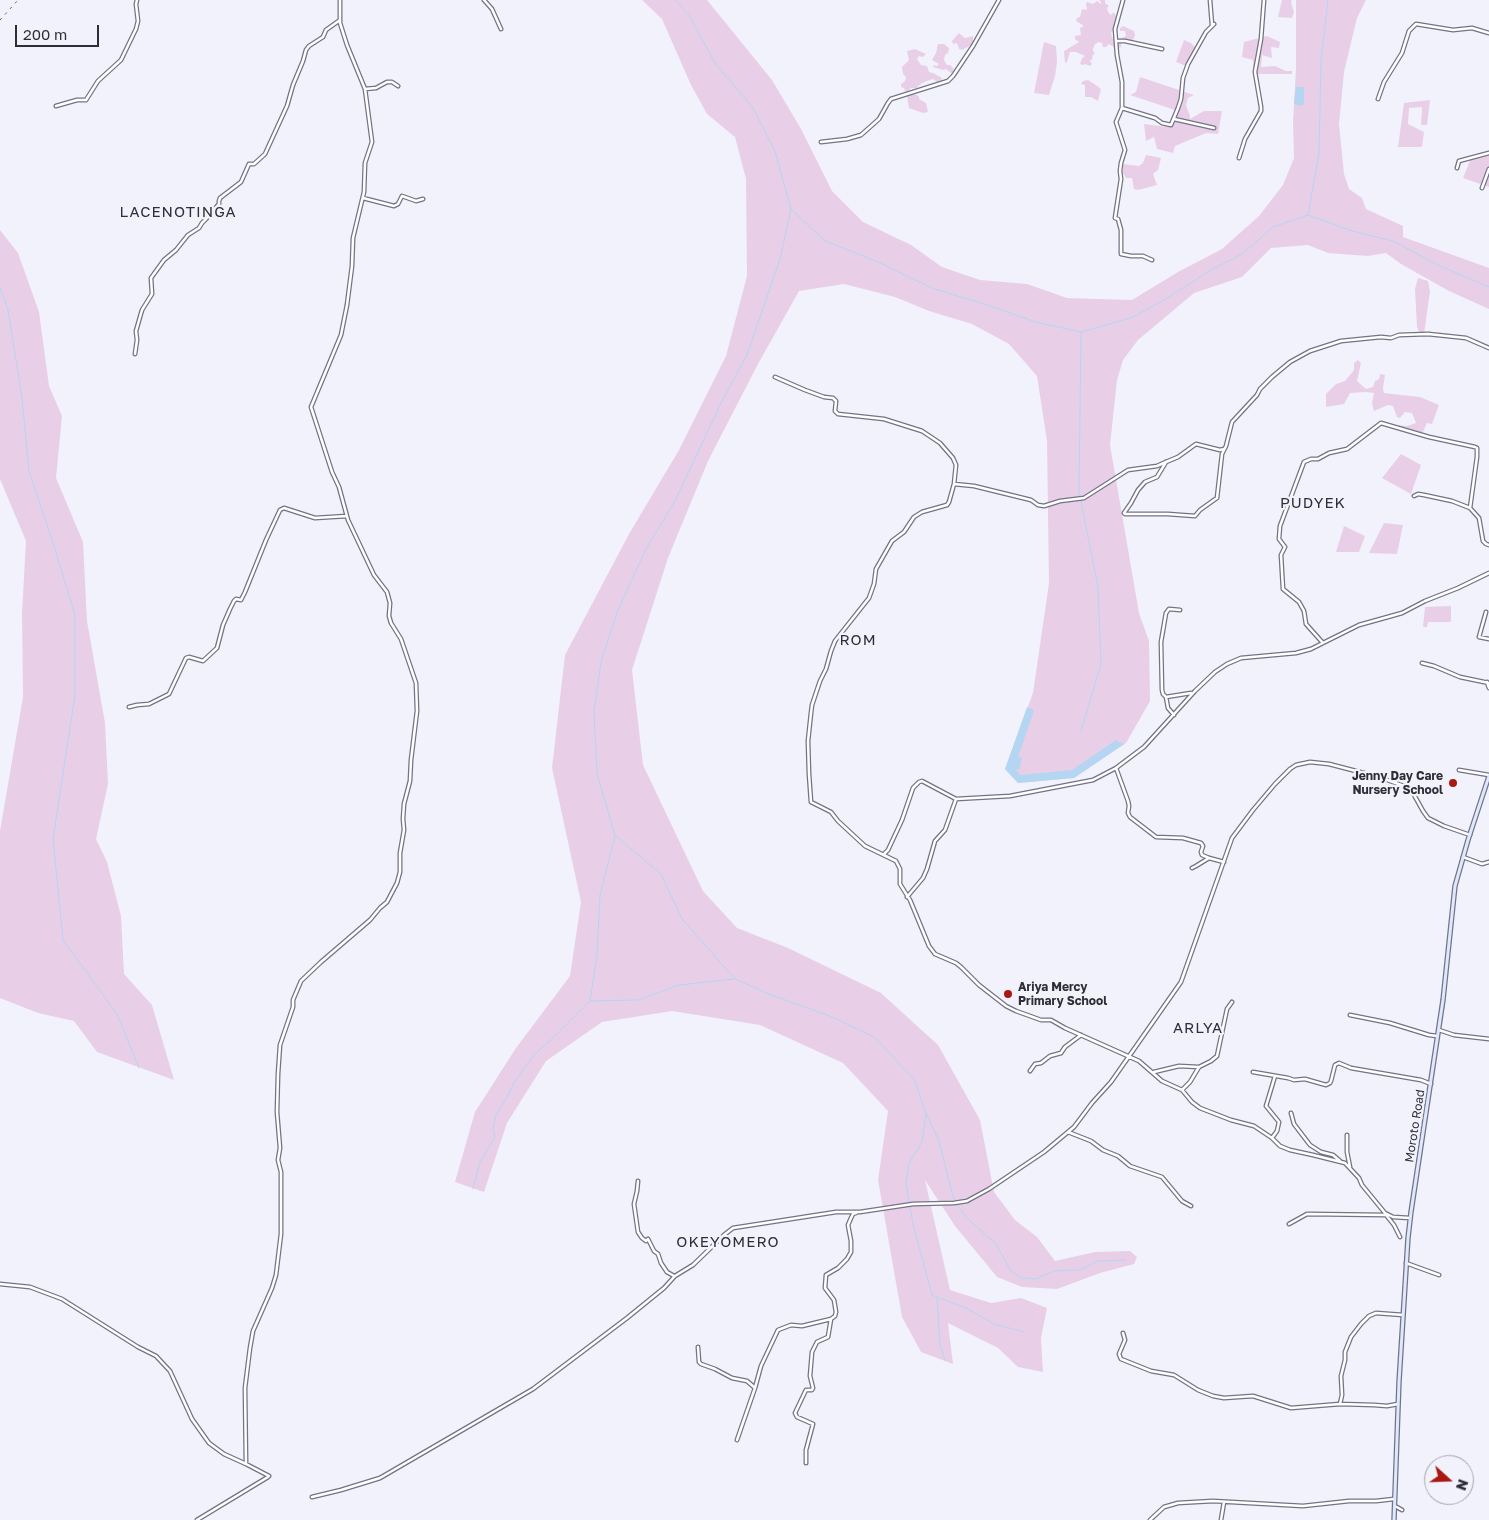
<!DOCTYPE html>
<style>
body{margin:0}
#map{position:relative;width:1489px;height:1520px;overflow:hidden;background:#f2f2fc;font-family:"Golos Text",sans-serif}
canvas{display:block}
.north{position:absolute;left:1424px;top:1455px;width:50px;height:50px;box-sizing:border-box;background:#f2f2fc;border:1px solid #a4a4ad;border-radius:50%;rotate:110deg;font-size:14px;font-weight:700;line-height:20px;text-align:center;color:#2e2e37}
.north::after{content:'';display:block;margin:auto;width:18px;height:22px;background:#aa1811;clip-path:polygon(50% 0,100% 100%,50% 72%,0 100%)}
.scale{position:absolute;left:15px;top:25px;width:84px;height:22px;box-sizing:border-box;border:2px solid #2e2e37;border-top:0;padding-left:6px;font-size:15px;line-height:18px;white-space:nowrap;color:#2e2e37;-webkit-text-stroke:4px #f2f2fc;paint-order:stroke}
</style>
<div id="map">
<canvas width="1489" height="1520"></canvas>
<div class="north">N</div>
<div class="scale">200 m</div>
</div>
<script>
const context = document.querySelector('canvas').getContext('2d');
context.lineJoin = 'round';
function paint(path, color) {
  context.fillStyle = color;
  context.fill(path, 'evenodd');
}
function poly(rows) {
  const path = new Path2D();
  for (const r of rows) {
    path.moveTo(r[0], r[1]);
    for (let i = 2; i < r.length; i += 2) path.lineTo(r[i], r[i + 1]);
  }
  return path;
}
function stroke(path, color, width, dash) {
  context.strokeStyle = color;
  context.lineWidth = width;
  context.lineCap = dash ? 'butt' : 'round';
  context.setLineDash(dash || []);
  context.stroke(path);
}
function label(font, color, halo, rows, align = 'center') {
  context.font = font + ' "Golos Text",sans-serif';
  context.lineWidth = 4.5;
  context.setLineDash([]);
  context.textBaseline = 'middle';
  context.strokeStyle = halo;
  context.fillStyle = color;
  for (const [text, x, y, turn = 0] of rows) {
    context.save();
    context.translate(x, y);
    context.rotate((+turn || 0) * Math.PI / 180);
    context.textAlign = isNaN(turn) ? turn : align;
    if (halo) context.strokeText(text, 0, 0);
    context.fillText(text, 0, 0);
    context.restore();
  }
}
paint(poly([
 [642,0,707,0,772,80,801,129,832,191,863,222,911,245,942,267,980,280,1027,284,1067,298,1132,300,1178,272,1222,249,1259,216,1283,185,1294,158,1293,122,1296,68,1296,0,1366,0,1357,18,1344,72,1339,124,1344,174,1349,189,1362,198,1366,209,1403,226,1403,237,1489,268,1489,309,1449,291,1401,264,1386,253,1368,256,1328,253,1308,245,1271,248,1242,277,1194,293,1138,340,1123,360,1117,380,1110,445,1139,613,1149,641,1150,701,1126,743,1074,778,1018,783,1005,769,1033,693,1049,583,1047,441,1037,376,1009,344,972,324,929,311,895,297,844,284,799,291,758,364,708,461,668,558,632,670,643,765,703,891,737,928,788,948,881,993,938,1045,980,1120,994,1192,1015,1220,1037,1237,1055,1261,1095,1252,1130,1251,1137,1257,1134,1264,1100,1273,1057,1289,1022,1287,997,1277,955,1226,925,1180,950,1290,991,1303,1021,1298,1047,1308,1041,1338,1043,1372,1018,1367,998,1348,948,1323,953,1364,921,1352,902,1317,878,1180,888,1111,843,1063,760,1025,672,1011,602,1022,546,1061,507,1123,484,1192,455,1182,475,1112,516,1048,570,976,581,902,552,768,565,655,629,534,679,450,726,356,747,276,746,179,735,137,707,114,691,85,662,19],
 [1099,0,1105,0,1105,3,1109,6,1107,8,1108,12,1111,15,1114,12,1116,16,1115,28,1111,33,1112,37,1116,40,1126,36,1125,31,1120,31,1120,28,1123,26,1134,31,1135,35,1133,40,1131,42,1127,41,1121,43,1121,47,1117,49,1109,44,1106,47,1103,47,1102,43,1099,42,1095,44,1093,49,1093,51,1095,53,1092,56,1093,58,1090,61,1092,64,1090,66,1085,64,1083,65,1080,64,1082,58,1085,56,1076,52,1070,52,1067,62,1065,63,1064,51,1079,42,1075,39,1075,36,1081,35,1080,28,1084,26,1076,21,1077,18,1080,17,1082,9,1087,10,1086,4,1087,2,1093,4,1097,1,1101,4,1101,2],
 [1282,0,1292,0,1291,2,1294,12,1292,18,1278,17],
 [959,33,965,38,973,36,973,44,962,50,959,49,957,43,953,44,952,41],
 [1267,36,1280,42,1279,48,1271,47,1272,58,1262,55,1261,67,1275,66,1286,71,1292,71,1292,74,1253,74,1253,60,1242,57,1244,42],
 [1184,40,1191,43,1196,48,1186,66,1176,62],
 [1044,42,1056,46,1057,62,1055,76,1049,95,1034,93],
 [938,44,944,44,949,48,948,53,945,55,944,60,947,65,950,65,953,68,954,72,951,73,946,69,943,70,933,67,934,65,937,66,939,64,932,60,936,53],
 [915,49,926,54,923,57,919,56,917,59,921,65,927,66,929,72,933,73,942,78,941,82,937,82,933,79,924,82,918,86,917,88,911,88,908,91,905,91,904,88,901,87,901,84,905,81,906,77,903,74,902,67,909,60,907,51],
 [1140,77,1194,95,1188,98,1186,105,1190,116,1190,119,1204,111,1222,111,1218,134,1206,133,1175,146,1173,153,1157,149,1154,137,1146,141,1144,124,1167,127,1174,125,1175,110,1130,95,1136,92],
 [1088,80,1093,83,1101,89,1098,101,1091,97,1085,97,1085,85,1081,84,1083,81],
 [911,93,919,96,919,99,926,103,928,112,923,113,909,108,907,96],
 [1430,100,1427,125,1421,125,1422,107,1409,108,1408,124,1424,132,1422,147,1398,147,1404,103],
 [1489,153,1489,187,1463,178,1471,158],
 [1146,155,1161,158,1158,170,1153,174,1157,185,1138,190,1134,189,1132,178,1126,178,1123,173,1123,164,1139,166,1143,163],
 [0,230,18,253,39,312,49,386,62,416,56,478,83,542,87,621,105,723,108,784,96,839,107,862,121,916,124,974,152,1005,174,1080,97,1052,74,1021,38,1013,0,998,0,831,23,697,22,613,26,541,0,479],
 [1418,278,1428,281,1430,291,1424,334,1420,334,1417,327,1415,289],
 [1358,360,1361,363,1357,381,1366,389,1373,387,1375,381,1379,379,1380,374,1385,375,1383,388,1384,393,1420,397,1439,405,1432,424,1427,423,1421,436,1397,425,1407,426,1416,423,1412,413,1405,412,1400,418,1397,417,1393,406,1388,405,1374,411,1372,403,1374,393,1366,392,1350,393,1344,404,1326,407,1326,394,1336,384,1345,381,1354,370,1354,363],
 [1401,454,1421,465,1411,494,1382,478],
 [1384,523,1403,525,1397,554,1369,553],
 [1344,526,1365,536,1359,552,1336,552],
 [1451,606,1451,622,1428,622,1427,627,1423,627,1425,607]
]), '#e8cfe7');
paint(poly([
 [1296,87,1303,87,1304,88,1304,104,1302,106,1294,104],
 [1027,707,1034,710,1018,757,1022,758,1019,770,1015,769,1021,775,1072,770,1116,740,1124,744,1074,778,1018,783,1005,769]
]), '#b4d6f2');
stroke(poly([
 [676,0,690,17,715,63,753,108,775,151,791,209,825,241,876,261,932,288,987,305,1036,322,1081,332,1131,318,1169,297,1211,270,1242,254,1273,227,1308,215,1352,231,1393,241,1438,265,1489,287],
 [1308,215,1319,153,1321,62,1328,0],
 [0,287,8,310,22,398,29,472,49,530,75,615,75,695,53,839,63,940,117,1014,139,1068],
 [1081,332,1079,492,1098,587,1101,664,1081,731],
 [616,836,661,874,682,919,735,979,771,995,830,1016,874,1037,914,1079,926,1113,922,1142,909,1163,906,1183,913,1224,932,1295,937,1297,940,1344,945,1360],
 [590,1001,638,1000,679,985,734,979],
 [926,1113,939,1141,952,1193,958,1206,966,1217,996,1244,1011,1271,1022,1278,1036,1279,1054,1271,1079,1270,1098,1261,1126,1260],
 [473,1189,480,1162,495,1137,493,1129,496,1115,506,1099,515,1081,533,1056,552,1039,590,1001,597,955,600,895,615,836,597,773,594,711,601,662,617,612,647,547,674,503,723,399,747,355,780,259,791,209],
 [937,1297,968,1309,994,1324,1024,1332]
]), '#b4d6f2', 1);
const minor = poly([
 [484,0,492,9,501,29],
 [1123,0,1115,29,1117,55,1122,82,1122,108,1116,122,1125,150,1121,163,1120,171,1121,179,1115,218,1118,219,1121,230,1121,254,1131,256,1143,256,1152,260],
 [1210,0,1212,25],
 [1116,41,1125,41,1162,49],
 [365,89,376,88,387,82,392,82,398,86],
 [1378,99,1384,82,1402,53,1409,31,1416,24,1453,30,1472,28,1489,33],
 [56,106,77,100,86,100,98,81,121,60,136,29,138,21,136,4,137,0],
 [1122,108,1155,118,1162,123,1171,125,1178,108,1181,99,1183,78,1188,64,1206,32,1214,24],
 [1174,119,1214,128],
 [821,142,847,139,861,135,879,119,888,103,891,99,948,81,953,76,973,46,999,0],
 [1239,158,1245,139,1261,111,1261,107,1255,72,1261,39,1264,0],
 [1457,168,1459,161,1489,153],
 [1482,188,1489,169],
 [363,198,394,206,398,204,402,196,416,201,423,199],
 [135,354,137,340,136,331,142,310,152,294,151,278,164,260,176,250,188,235,199,228,202,223,206,219,219,204,219,201,220,198,241,182,249,164,254,164,265,154,287,106,293,85,303,61,306,50,309,46,323,37,326,30,340,20],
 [775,377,805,390,824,397,833,398,836,401,835,411,838,414,884,419,922,431,940,443,953,458,956,465,954,484,949,502,947,505,922,512,914,517,904,532,892,541,876,569,874,584,869,598,846,627,835,641,831,651,826,669,820,681,812,705,811,713,808,741,809,774,811,802,831,812,838,821,865,846,896,861,900,869,900,884,910,900,929,946,935,954,956,963,961,967,979,985,1006,1006,1016,1011,1041,1020,1051,1020,1065,1028,1139,1061,1162,1081,1182,1090,1192,1102,1200,1108,1231,1120,1254,1126,1272,1138,1280,1146,1290,1150,1313,1155,1345,1163,1359,1178,1362,1185,1385,1213,1393,1217,1410,1218],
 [1166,462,1157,477,1145,482,1138,490,1131,503,1124,513,1125,514,1168,514,1195,516,1200,510,1214,500,1217,498,1222,454,1226,446,1232,422,1257,395,1260,389,1272,377,1290,362,1310,351,1341,341,1381,337,1391,338,1399,335,1428,334,1466,338,1489,348],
 [954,484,974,486,1031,500,1038,505,1044,506,1060,501,1084,498,1128,470,1157,466,1166,462,1178,457,1196,444,1220,450,1224,449],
 [1414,496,1418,494,1424,495,1452,501,1470,508,1479,518,1483,541,1486,544,1489,545],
 [1180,610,1169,609,1166,613,1161,642,1162,690,1163,694,1166,697,1191,693],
 [1486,612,1479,637,1489,639],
 [1323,643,1306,624,1304,611,1299,602,1283,589,1281,555,1285,547,1279,539,1280,526,1304,462,1311,459,1318,459,1329,453,1347,449,1381,423,1429,437,1475,447,1477,448,1477,457,1470,508],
 [1422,663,1434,666,1460,677,1489,683],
 [1487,682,1489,688],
 [1166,697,1168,708,1174,715],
 [129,707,137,705,149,704,169,694,186,658,189,657,203,661,217,648,223,625,230,609,234,601,236,599,241,600,245,592,266,540,280,510,284,508,315,518,347,516],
 [1116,768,1128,801,1129,806,1128,813,1130,817,1156,837,1183,838,1201,843,1203,846,1201,852,1202,855,1209,858,1224,862],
 [1459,770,1489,775],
 [884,854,888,850,902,820,913,788,919,782,922,781,956,799,1010,796,1093,780,1116,768,1144,747,1195,691,1215,672,1227,664,1241,658,1296,653,1311,649,1359,625,1402,613,1425,601,1458,588,1489,573],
 [1463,857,1482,864,1489,862],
 [1192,868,1196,866,1209,858],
 [907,897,923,878,927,869,935,841,945,830,956,799],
 [1350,1015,1390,1023,1429,1035,1437,1036],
 [1439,1030,1454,1035,1489,1039],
 [1030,1071,1035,1064,1041,1063,1050,1056,1061,1053,1065,1047,1081,1035],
 [1154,1072,1179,1066,1199,1067],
 [1253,1072,1288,1078,1294,1080,1305,1079,1326,1085,1330,1083,1331,1081,1335,1065,1339,1063,1351,1068,1421,1080,1431,1084],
 [1182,1090,1190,1082,1199,1067,1211,1061,1217,1056,1227,1009,1232,1002],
 [1291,1113,1294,1124,1310,1145,1321,1152,1333,1155,1340,1161],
 [1068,1132,1091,1141,1103,1150,1118,1156,1130,1166,1162,1177,1182,1201,1191,1206],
 [1347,1135,1347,1152,1350,1167],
 [1272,1138,1277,1131,1279,1122,1266,1106,1275,1076],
 [638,1181,637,1191,634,1204,638,1232,642,1238,646,1241,648,1239,654,1251,658,1254,661,1263,667,1272,674,1276],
 [1289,1224,1307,1214,1386,1215,1394,1225,1400,1237],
 [1406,1263,1439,1275],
 [0,1284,30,1287,62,1299,138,1347,156,1356,170,1371,192,1419,209,1443,224,1454,246,1464,269,1476],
 [1123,1333,1125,1340,1119,1354,1121,1359,1151,1371,1174,1375,1198,1390,1213,1396,1224,1398,1253,1396,1291,1408,1340,1404,1374,1405,1387,1406,1398,1404],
 [698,1347,699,1362,701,1364,715,1369,732,1378,747,1381,755,1388,761,1366,778,1330,791,1325,802,1326,831,1319],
 [1340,1404,1342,1395,1341,1376,1345,1360,1345,1352,1351,1337,1361,1324,1369,1316,1376,1313,1403,1315],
 [737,1440,755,1388],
 [806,1463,806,1450,813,1424,797,1417,795,1413,805,1392,806,1390,812,1390,813,1388,810,1376,812,1352,817,1342,828,1337,831,1319,835,1316,836,1312,834,1300,825,1288,826,1275,838,1268,847,1259,851,1252,851,1241,848,1225,851,1218,853,1214,856,1213],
 [246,1464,245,1388,250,1348,253,1331,272,1288,276,1275,281,1234,281,1172,278,1160,280,1148,277,1112,278,1074,280,1045,293,1007,293,1000,301,981,321,962,370,920,380,908,387,902,397,883,400,872,400,853,404,830,403,819,404,804,410,781,411,760,417,711,416,683,401,639,391,623,389,616,390,603,387,592,374,575,348,520,339,487,332,472,311,407,341,335,347,305,352,266,353,238,364,192,365,163,372,142,365,89,347,45,340,23,340,0],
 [312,1497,341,1490,380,1478,533,1389,627,1318,664,1288,675,1276,693,1265,724,1235,733,1228,836,1212,860,1212,913,1204,954,1203,967,1201,989,1189,1044,1152,1074,1127,1092,1103,1111,1082,1181,982,1232,838,1253,810,1275,784,1290,769,1296,765,1310,762,1329,764,1379,777,1404,786,1413,793,1423,811,1428,818,1444,826,1470,835],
 [1395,1506,1402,1510],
 [197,1520,268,1477],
 [1150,1520,1164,1507,1178,1503,1213,1501,1303,1506,1349,1501,1376,1501,1394,1499],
 [1221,1520,1224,1502]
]);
const secondary = poly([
 [1394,1520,1399,1382,1408,1238,1411,1212,1443,1000,1455,886,1468,840,1489,776]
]);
stroke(minor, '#737387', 5);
stroke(secondary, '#737387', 5.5);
stroke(minor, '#fff', 2.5);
stroke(secondary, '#dfe9fe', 3);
stroke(poly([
 [0,20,18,0]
]), '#5b5b64', 1, [2.5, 5]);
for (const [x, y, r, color] of [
 [1453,783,5,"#aa1811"],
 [1008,994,5,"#aa1811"]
]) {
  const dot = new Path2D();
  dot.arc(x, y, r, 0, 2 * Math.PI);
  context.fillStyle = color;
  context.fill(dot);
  stroke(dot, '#f2f2fc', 2);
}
label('bold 12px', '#2e2e37', '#f2f2fc', [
 ["Jenny Day Care",1443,776],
 ["Nursery School",1443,790],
 ["Ariya Mercy",1018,987,"left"],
 ["Primary School",1018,1001,"left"]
], 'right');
label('12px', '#2e2e37', '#f2f2fc', [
 ["Moroto Road",1415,1126,-81]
]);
context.letterSpacing = '1px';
label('15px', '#2e2e37', '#f2f2fc', [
 ["LACENOTINGA",178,212],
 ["PUDYEK",1313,503],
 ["ROM",858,640],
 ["ARLYA",1198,1028],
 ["OKEYOMERO",728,1242]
]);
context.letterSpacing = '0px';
</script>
